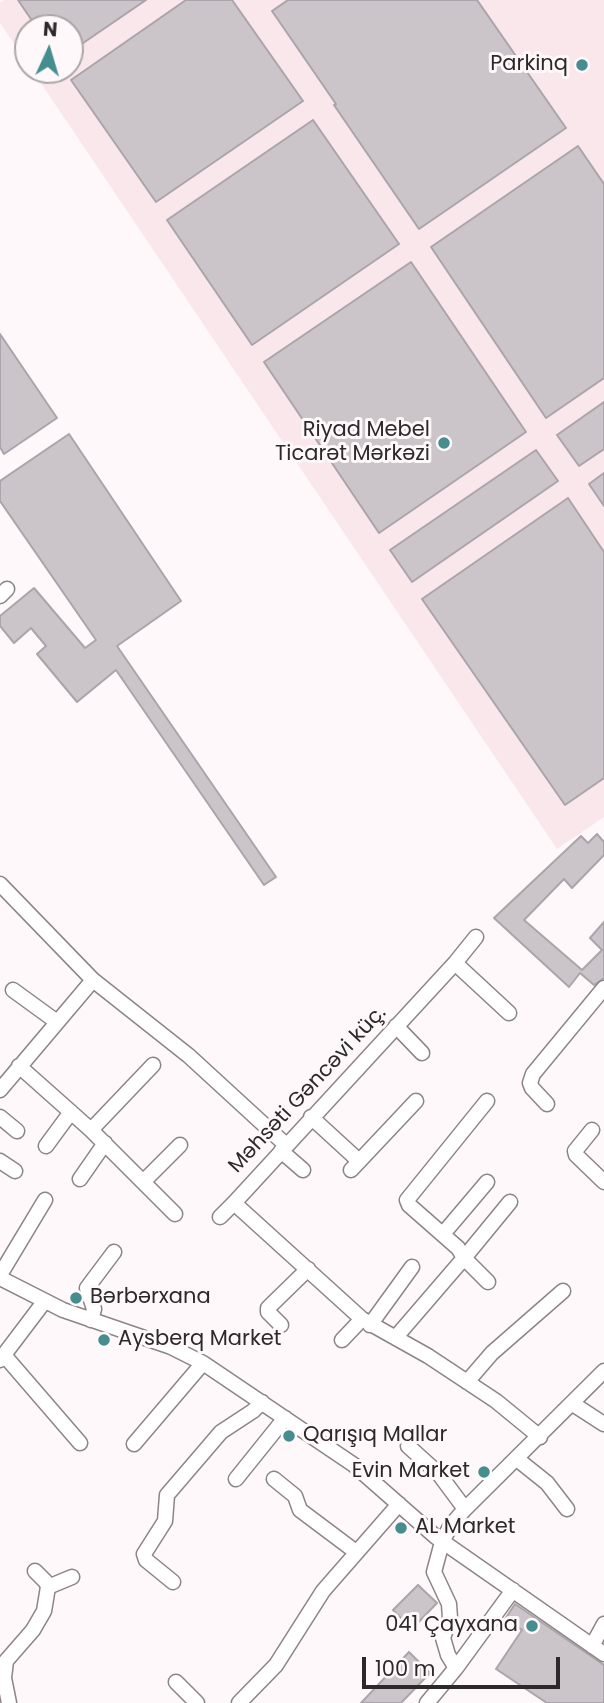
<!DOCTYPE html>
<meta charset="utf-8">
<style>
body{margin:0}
#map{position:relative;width:604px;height:1703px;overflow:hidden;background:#fef8fa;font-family:Poppins,sans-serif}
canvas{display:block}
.north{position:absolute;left:14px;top:14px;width:70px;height:70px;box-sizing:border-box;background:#fef8fa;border:2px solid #aaa5a7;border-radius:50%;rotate:4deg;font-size:19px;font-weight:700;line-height:28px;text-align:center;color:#2d292a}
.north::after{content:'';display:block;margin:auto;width:24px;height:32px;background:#458d8f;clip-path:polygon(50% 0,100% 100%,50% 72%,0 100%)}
.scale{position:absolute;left:362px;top:1657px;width:198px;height:32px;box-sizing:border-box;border:4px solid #2d292a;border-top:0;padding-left:9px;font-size:21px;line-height:24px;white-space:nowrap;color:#2d292a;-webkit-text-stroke:5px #fef8fa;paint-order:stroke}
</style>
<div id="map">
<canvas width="604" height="1703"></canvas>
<div class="north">N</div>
<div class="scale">100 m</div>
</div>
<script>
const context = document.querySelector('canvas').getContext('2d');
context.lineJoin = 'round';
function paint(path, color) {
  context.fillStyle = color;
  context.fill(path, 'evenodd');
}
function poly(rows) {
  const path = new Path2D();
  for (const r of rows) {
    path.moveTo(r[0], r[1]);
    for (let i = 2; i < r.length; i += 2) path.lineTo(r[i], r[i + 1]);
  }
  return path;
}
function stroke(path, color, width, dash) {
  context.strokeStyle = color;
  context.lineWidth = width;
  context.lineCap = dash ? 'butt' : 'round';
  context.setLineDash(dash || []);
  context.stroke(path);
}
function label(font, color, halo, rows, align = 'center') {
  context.font = font + ' Poppins,sans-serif';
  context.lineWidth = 6;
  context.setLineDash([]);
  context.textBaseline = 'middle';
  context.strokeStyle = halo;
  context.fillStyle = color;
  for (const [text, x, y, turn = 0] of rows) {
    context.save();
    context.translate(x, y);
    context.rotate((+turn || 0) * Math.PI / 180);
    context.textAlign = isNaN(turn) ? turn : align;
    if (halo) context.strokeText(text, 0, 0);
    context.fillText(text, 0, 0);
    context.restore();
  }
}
paint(poly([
 [4,0,604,0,604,817,557,849,32,70,70,70,70,28,28,28,28,65,0,23,0,3]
]), '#fae7eb');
const building = poly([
 [18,0,146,0,70,52,70,28,37,28,18,0],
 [186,0,232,0,303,101,156,202,71,80,186,0],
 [288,0,477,0,566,128,419,229,334,105,336,104,272,11,288,0],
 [313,120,399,244,252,345,167,220,313,120],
 [578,146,604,184,604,378,546,418,431,247,578,146],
 [411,262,526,432,379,533,264,362,411,262],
 [0,334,57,418,4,454,0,447,0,334],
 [604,402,604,449,579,466,557,435,604,402],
 [69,434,181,601,117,646,276,877,264,885,116,670,77,702,37,654,46,646,31,628,14,643,0,626,0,616,34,588,85,648,96,640,0,501,0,481,69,434],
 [536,450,558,481,412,582,390,550,536,450],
 [604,473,604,506,589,484,604,473],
 [568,498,604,552,604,778,565,805,422,599,568,498],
 [597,834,604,842,604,855,572,888,564,879,524,920,582,970,602,950,590,938,604,922,604,978,594,985,580,973,569,987,494,918,581,836,588,843,597,834],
 [418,1585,437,1603,412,1629,393,1610,418,1585],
 [515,1604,604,1665,604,1703,547,1703,496,1669,522,1630,505,1619,515,1604],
 [409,1652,430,1673,401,1703,361,1703,409,1652]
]);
paint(building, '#cbc5ca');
stroke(building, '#aba4aa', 2);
const minor = poly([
 [0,596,7,589],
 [0,884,93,980,189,1056,286,1145],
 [476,937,455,963,234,1203,362,1319,428,1356,496,1401,540,1437],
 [455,963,509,1013],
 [13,990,57,1022],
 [396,1026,422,1053],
 [19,1066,91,1130,175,1214],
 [0,1090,93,980],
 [547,1104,532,1088,530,1083,533,1074,604,988],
 [0,1117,17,1131],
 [311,1117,359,1161],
 [91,1130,153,1065],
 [592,1130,575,1151,576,1155,604,1182],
 [46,1146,71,1112],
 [281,1151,303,1170],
 [0,1161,15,1171],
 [351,1170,416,1101],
 [80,1179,105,1143],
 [144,1181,180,1145],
 [220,1217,234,1203],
 [443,1234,487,1182],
 [0,1275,45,1200],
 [0,1278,63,1310,171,1347,203,1363,354,1465,436,1537,604,1654],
 [488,1282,464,1258,510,1202],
 [91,1320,94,1309,87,1288,114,1252],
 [281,1325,268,1312,268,1308,308,1269],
 [370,1325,412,1267],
 [396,1337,464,1258,458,1248,409,1205,407,1200,487,1101],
 [342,1340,362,1319],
 [4,1355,80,1443],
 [0,1360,44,1302],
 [467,1382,492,1353,563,1291],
 [573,1404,604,1424],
 [134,1444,203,1363],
 [408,1446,439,1474,465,1509],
 [517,1459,547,1483,567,1509],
 [236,1479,285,1418],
 [274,1479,295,1496,300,1510,356,1552],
 [173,1582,146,1560,144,1554,165,1521,167,1495,221,1432,253,1411,262,1402],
 [48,1587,72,1577],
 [592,1646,604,1624],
 [456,1668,448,1655,443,1638,450,1618,449,1604,434,1572,442,1542,451,1525,465,1509,604,1371],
 [176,1682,197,1703],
 [9,1703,4,1678,6,1661,33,1630,44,1611,48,1587,46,1582,35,1571],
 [239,1703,276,1665,323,1591,399,1504],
 [427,1703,456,1668,513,1590]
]);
stroke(minor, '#8d8486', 17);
stroke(minor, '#fff', 14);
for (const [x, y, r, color] of [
 [582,65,7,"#458d8f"],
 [444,443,7,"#458d8f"],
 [76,1298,7,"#458d8f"],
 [104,1340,7,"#458d8f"],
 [289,1436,7,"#458d8f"],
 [484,1472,7,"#458d8f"],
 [401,1528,7,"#458d8f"],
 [532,1626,7,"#458d8f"]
]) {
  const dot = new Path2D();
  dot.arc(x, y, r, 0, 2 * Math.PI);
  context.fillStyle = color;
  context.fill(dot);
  stroke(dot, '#fef8fa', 2.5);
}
label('21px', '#2d292a', '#fef8fa', [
 ["Parkinq",568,65],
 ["Riyad Mebel",430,431],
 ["Ticarət Mərkəzi",430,455],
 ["Bərbərxana",90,1298,"left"],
 ["Aysberq Market",118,1340,"left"],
 ["Qarışıq Mallar",303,1436,"left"],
 ["Evin Market",470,1472],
 ["AL Market",415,1528,"left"],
 ["041 Çayxana",518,1626]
], 'right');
label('21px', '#2d292a', '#fef8fa', [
 ["Məhsəti Gəncəvi küç.",308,1090,-47]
]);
</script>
